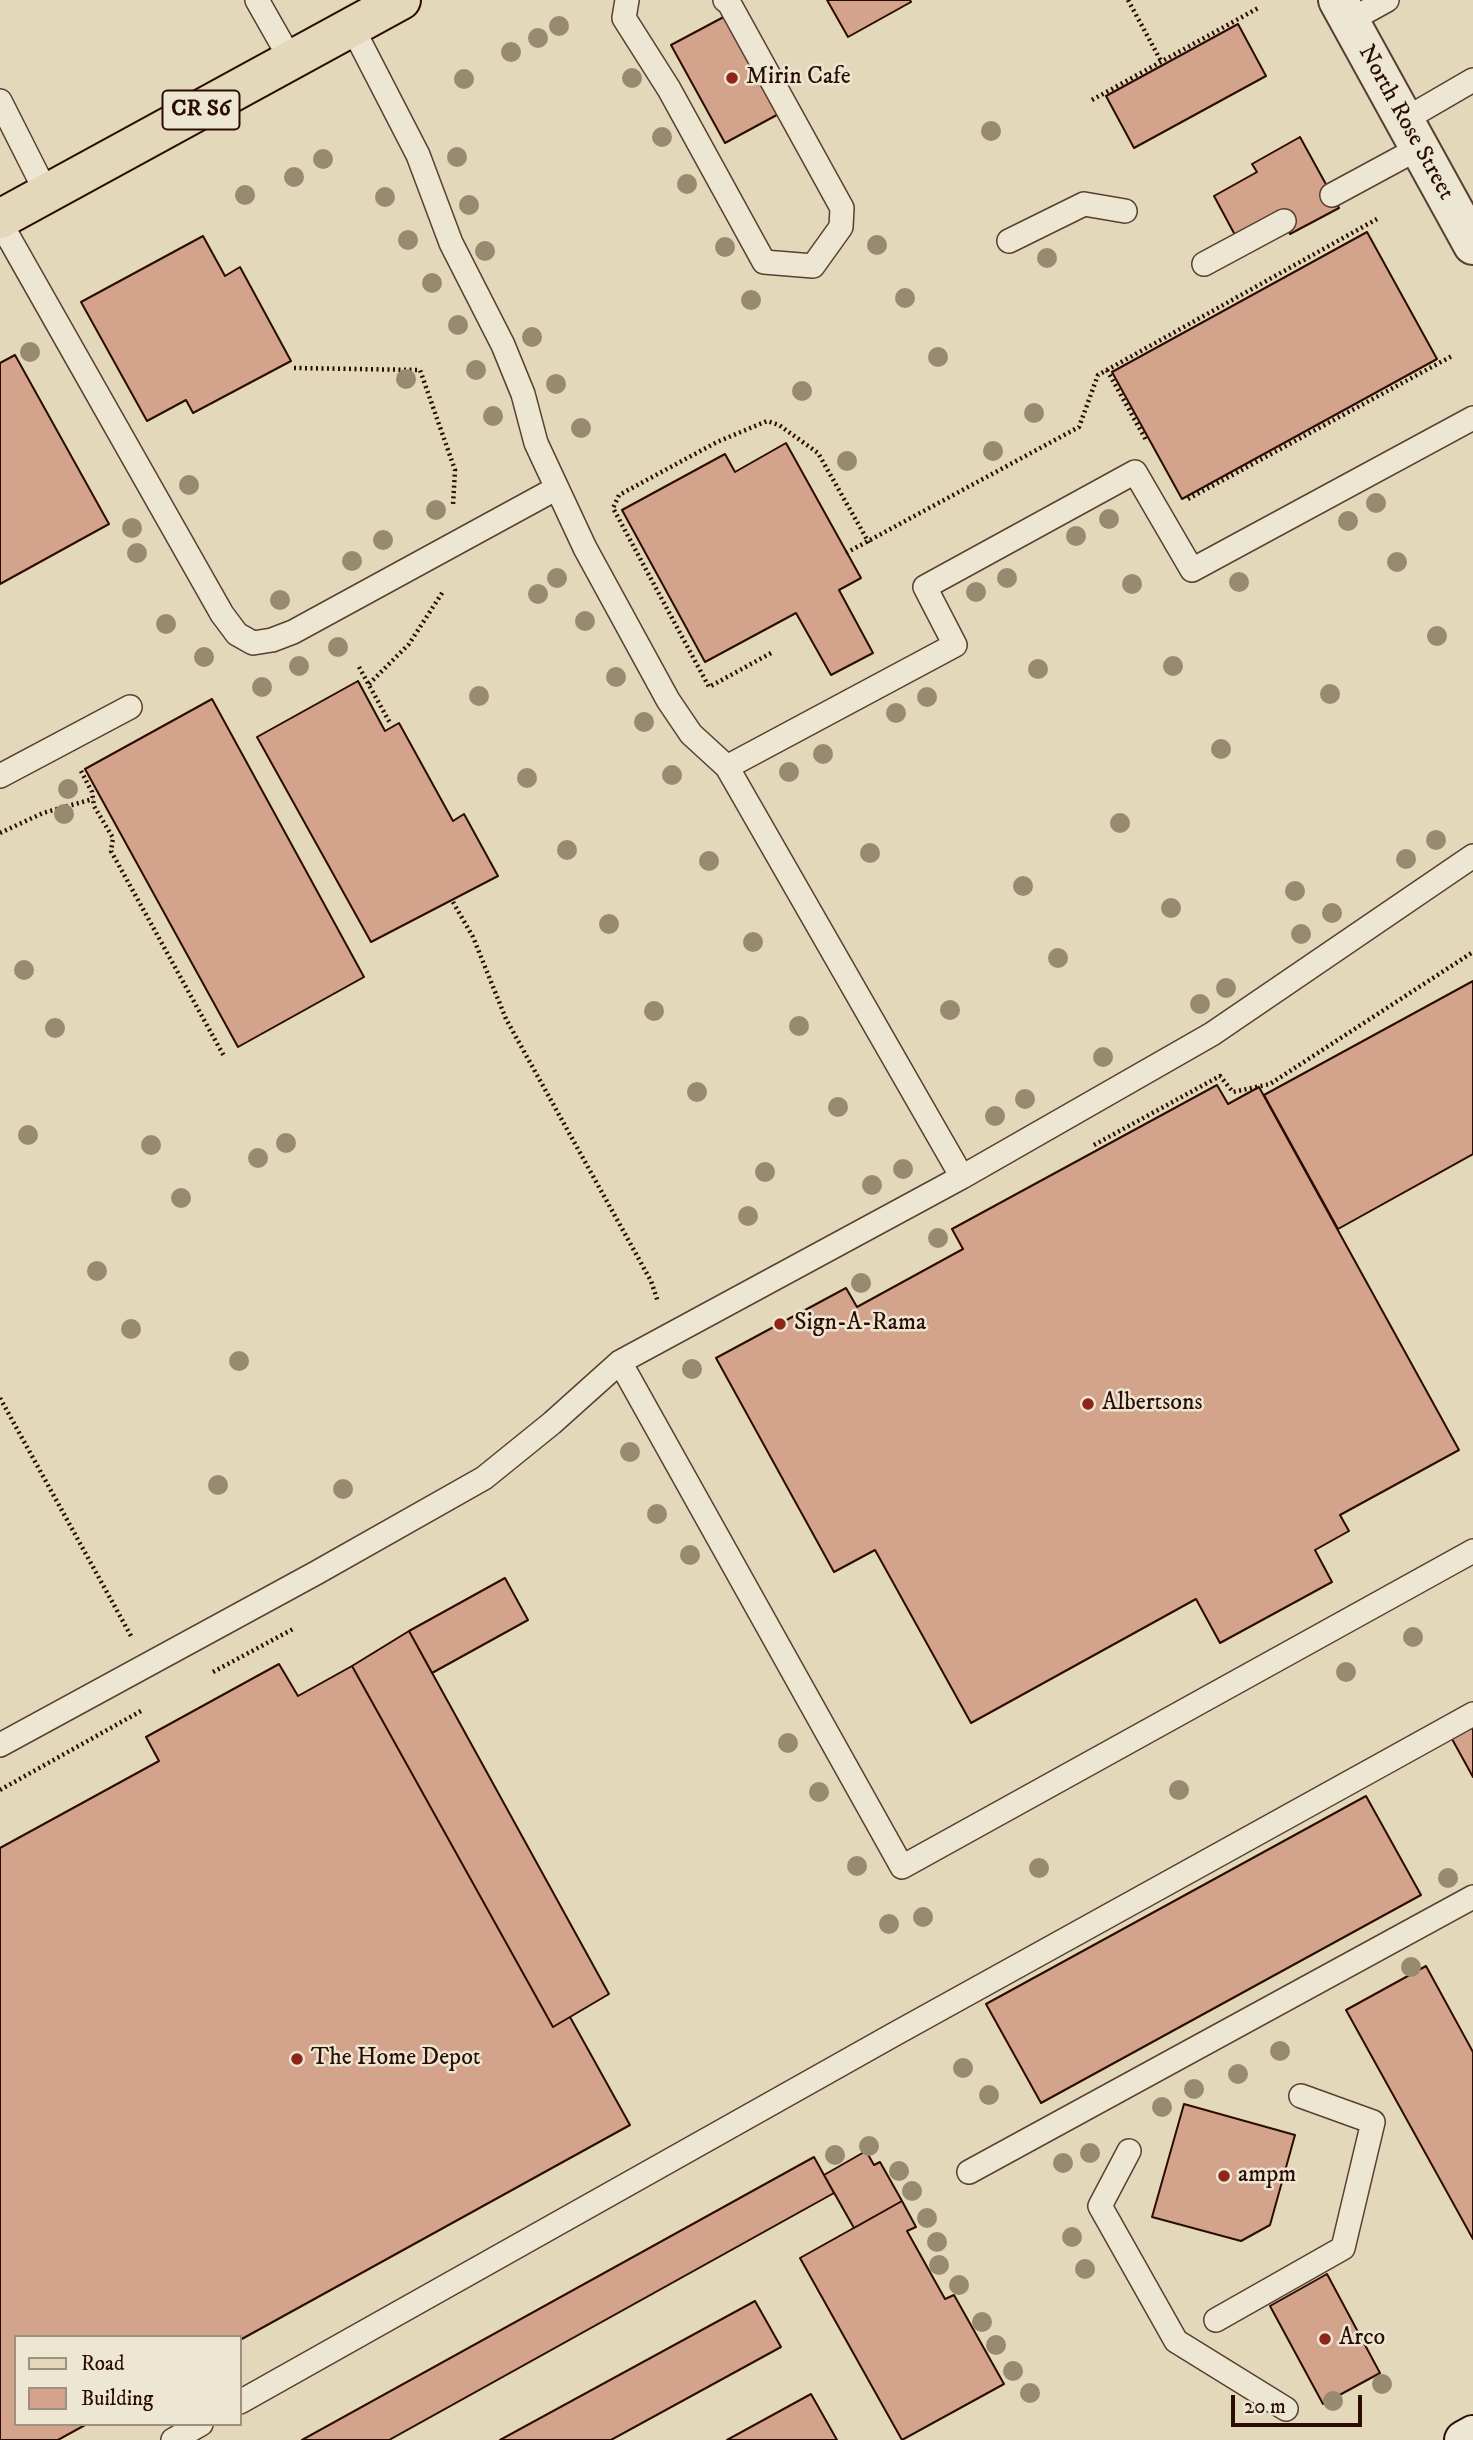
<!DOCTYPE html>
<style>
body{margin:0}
#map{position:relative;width:1473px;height:2440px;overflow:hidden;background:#e4d8ba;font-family:"IM FELL DW Pica",serif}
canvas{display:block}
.legend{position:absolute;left:14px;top:2335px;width:228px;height:91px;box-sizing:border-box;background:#ede6d2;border:2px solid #9f8f7f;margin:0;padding:9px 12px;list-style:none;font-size:21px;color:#2a0c03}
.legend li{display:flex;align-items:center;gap:14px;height:35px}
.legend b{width:35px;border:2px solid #9f8f7f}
.scale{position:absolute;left:1231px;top:2395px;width:131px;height:32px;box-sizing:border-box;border:4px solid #2a0c03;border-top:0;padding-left:9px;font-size:21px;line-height:24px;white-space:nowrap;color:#2a0c03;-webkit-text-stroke:5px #ede6d2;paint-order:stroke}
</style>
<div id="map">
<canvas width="1473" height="2440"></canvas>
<ul class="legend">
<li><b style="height:9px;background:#e4d8ba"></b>Road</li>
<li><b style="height:19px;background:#d3a38c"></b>Building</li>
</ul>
<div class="scale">20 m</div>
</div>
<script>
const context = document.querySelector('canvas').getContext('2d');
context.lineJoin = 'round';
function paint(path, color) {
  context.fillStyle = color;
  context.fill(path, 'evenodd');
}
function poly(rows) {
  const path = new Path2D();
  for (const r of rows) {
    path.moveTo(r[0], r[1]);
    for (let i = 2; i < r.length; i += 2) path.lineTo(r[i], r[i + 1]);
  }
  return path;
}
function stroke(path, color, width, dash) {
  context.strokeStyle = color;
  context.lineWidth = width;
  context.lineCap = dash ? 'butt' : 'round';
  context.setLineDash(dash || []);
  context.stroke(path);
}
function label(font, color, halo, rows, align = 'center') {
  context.font = font + ' "IM FELL DW Pica",serif';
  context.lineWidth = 5;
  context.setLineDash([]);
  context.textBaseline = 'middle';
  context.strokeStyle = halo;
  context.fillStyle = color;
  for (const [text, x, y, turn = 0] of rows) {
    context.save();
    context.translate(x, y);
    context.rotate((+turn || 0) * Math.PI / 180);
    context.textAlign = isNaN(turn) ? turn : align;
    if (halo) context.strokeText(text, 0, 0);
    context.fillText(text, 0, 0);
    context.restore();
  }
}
const building = poly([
 [827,0,910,0,911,2,848,37,827,0],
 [733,12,786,110,725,143,671,45,733,12],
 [1238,24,1266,76,1134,148,1106,96,1238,24],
 [1300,137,1339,208,1290,234,1284,221,1235,235,1214,196,1257,172,1252,164,1300,137],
 [1367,232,1437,359,1182,499,1112,372,1367,232],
 [203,236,225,276,240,267,291,361,193,413,186,400,147,421,81,302,203,236],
 [15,355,109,524,0,584,0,363,15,355],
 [786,443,861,578,839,590,873,653,831,675,796,613,705,662,622,510,725,454,735,472,786,443],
 [358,681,385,731,399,723,453,821,464,814,498,876,371,942,257,737,358,681],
 [212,699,364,977,238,1047,85,769,212,699],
 [1473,981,1473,1154,1338,1229,1264,1095,1473,981],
 [1217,1085,1228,1104,1259,1087,1459,1450,1340,1515,1349,1531,1315,1550,1332,1582,1220,1643,1196,1599,971,1723,875,1550,834,1572,716,1358,846,1288,857,1307,963,1249,952,1229,1217,1085],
 [505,1578,528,1620,432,1673,409,1631,505,1578],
 [409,1631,609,1994,553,2027,352,1666,409,1631],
 [279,1664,298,1696,352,1666,553,2027,570,2017,630,2125,240,2340,240,2337,16,2337,16,2424,87,2424,58,2440,0,2440,0,1848,159,1761,146,1737,279,1664],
 [1473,1727,1473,1777,1452,1739,1473,1727],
 [1366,1796,1421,1895,1041,2103,986,2004,1366,1796],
 [1426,1966,1473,2052,1473,2239,1346,2010,1426,1966],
 [1184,2104,1295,2135,1270,2225,1241,2241,1152,2217,1184,2104],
 [866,2151,874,2165,880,2162,902,2201,854,2228,824,2175,866,2151],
 [814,2157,834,2193,389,2440,302,2440,814,2157],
 [902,2201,916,2227,907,2231,945,2299,954,2295,1004,2384,902,2440,800,2258,902,2201],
 [1327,2274,1380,2373,1323,2404,1270,2306,1327,2274],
 [755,2301,781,2347,611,2440,500,2440,755,2301],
 [811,2394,837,2440,727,2440,811,2394]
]);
paint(building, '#d3a38c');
stroke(building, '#2a0c03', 2);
const service = poly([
 [257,0,291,60],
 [627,0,624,18,669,89,764,262,813,266,841,227,842,208,729,3,725,0],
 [1349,21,1387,0],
 [352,27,418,155,451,243,503,345,523,394,536,443,585,548,668,700,691,734,727,767,962,1177],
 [0,101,47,194],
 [1404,120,1473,80],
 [1332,195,1419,148],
 [0,222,222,614,237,634,253,643,272,640,293,632,557,488],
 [1009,241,1084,204,1125,211],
 [1204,264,1284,221],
 [727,767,955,645,925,587,1135,472,1192,570,1473,418],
 [0,776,130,707],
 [620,1362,902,1867,1473,1551],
 [0,1745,316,1573,484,1478,552,1423,620,1362,962,1177,1212,1034,1473,856],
 [1129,2151,1100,2206,1176,2341,1286,2409],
 [969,2172,1473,1897],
 [1216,2320,1343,2248,1373,2122,1301,2096],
 [240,2402,893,2035,1473,1714],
 [173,2440,201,2424]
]);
const tertiary = poly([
 [1338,0,1473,245]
]);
const secondary = poly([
 [1464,2440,1473,2435]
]);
const primary = poly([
 [0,219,401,0]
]);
stroke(service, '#583f31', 26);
stroke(tertiary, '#583f31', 42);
stroke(secondary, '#2a0c03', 42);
stroke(primary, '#2a0c03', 42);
stroke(poly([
 [1128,0,1161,61],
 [1092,100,1260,7],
 [294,368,420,370,455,470,453,505],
 [1107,370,1146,440],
 [1188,499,1452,356],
 [846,553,1079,427,1098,375,1377,219],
 [771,653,709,687,613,508,619,495,717,442,767,421,779,425,818,453,869,543],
 [359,667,390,723],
 [369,684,409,644,444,590],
 [81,771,92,792,94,806,113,838,111,851,225,1058],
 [0,833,43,813,93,799],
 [453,902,473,937,506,1019,651,1281,658,1302],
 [1094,1145,1220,1076,1233,1092,1270,1084,1473,952],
 [0,1398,131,1636],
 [213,1672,293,1629],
 [0,1790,141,1711]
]), '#2a0c03', 4.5, [2, 3.5]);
stroke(service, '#ede6d2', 23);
stroke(tertiary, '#ede6d2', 38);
stroke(secondary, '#ede6d2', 38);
stroke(primary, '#e4d8ba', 38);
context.fillStyle = '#988a71';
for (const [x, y] of [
 [559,26],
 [538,38],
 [511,52],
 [632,78],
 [464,79],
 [991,131],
 [662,137],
 [457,157],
 [323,159],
 [294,177],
 [687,184],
 [245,195],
 [385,197],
 [469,205],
 [408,240],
 [877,245],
 [725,247],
 [485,251],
 [1047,258],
 [432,283],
 [905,298],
 [751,300],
 [458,325],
 [532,337],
 [30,352],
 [938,357],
 [476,370],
 [406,379],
 [556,384],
 [802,391],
 [1034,413],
 [493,416],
 [581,428],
 [993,451],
 [847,461],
 [189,485],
 [1376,503],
 [436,510],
 [1109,519],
 [1348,521],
 [132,528],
 [1076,536],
 [383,540],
 [137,553],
 [352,561],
 [1397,562],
 [557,578],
 [1007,578],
 [1239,582],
 [1132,584],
 [976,592],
 [538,594],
 [280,600],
 [585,621],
 [166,624],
 [1437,636],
 [338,647],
 [204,657],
 [299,666],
 [1173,666],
 [1038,669],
 [616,677],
 [262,687],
 [1330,694],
 [479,696],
 [927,697],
 [896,713],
 [644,722],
 [1221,749],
 [823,754],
 [789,772],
 [672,775],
 [527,778],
 [68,789],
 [64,814],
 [1120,823],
 [1436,840],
 [567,850],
 [870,853],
 [1406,859],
 [709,861],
 [1023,886],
 [1295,891],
 [1171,908],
 [1332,913],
 [609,924],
 [1301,934],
 [753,942],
 [1058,958],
 [24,970],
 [1226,988],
 [1200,1004],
 [950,1010],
 [654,1011],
 [799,1026],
 [55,1028],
 [1103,1057],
 [697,1092],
 [1025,1099],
 [838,1107],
 [995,1116],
 [28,1135],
 [286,1143],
 [151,1145],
 [258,1158],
 [903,1169],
 [765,1172],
 [872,1185],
 [181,1198],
 [748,1216],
 [938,1238],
 [97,1271],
 [861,1283],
 [131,1329],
 [239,1361],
 [692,1369],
 [630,1452],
 [218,1485],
 [343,1489],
 [657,1514],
 [690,1555],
 [1413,1637],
 [1346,1672],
 [788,1743],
 [1179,1790],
 [819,1792],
 [857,1866],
 [1039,1868],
 [1448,1878],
 [923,1917],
 [889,1924],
 [1411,1967],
 [1280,2051],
 [963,2068],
 [1238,2074],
 [1194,2089],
 [989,2095],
 [1162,2107],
 [869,2146],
 [1090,2153],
 [835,2155],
 [1063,2163],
 [899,2171],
 [912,2191],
 [927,2218],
 [1072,2237],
 [937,2242],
 [939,2265],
 [1085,2269],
 [959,2285],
 [982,2322],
 [996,2345],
 [1013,2371],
 [1382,2384],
 [1030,2393],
 [1333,2401]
]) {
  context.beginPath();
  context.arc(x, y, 10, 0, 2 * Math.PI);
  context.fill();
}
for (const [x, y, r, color] of [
 [732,78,7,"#8f2418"],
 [780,1324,7,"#8f2418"],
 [1088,1404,7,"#8f2418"],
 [297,2059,7,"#8f2418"],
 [1224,2176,7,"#8f2418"],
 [1325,2339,7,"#8f2418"]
]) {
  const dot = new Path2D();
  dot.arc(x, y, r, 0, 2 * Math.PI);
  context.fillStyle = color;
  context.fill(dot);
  stroke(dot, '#ede6d2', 2.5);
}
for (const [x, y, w] of [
 [201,110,77]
]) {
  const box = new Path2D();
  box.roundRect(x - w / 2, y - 19.5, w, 39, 5);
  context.fillStyle = '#ede6d2';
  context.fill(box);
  stroke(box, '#2a0c03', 2);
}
label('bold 23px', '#2a0c03', null, [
 ["CR S6",201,110]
]);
label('24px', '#2a0c03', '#ede6d2', [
 ["Mirin Cafe",746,78],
 ["Sign-A-Rama",794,1324],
 ["Albertsons",1102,1404],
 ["The Home Depot",311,2059],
 ["ampm",1238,2176],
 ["Arco",1339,2339]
], 'left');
label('24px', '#2a0c03', '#ede6d2', [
 ["North Rose Street",1405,123,61]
]);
</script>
